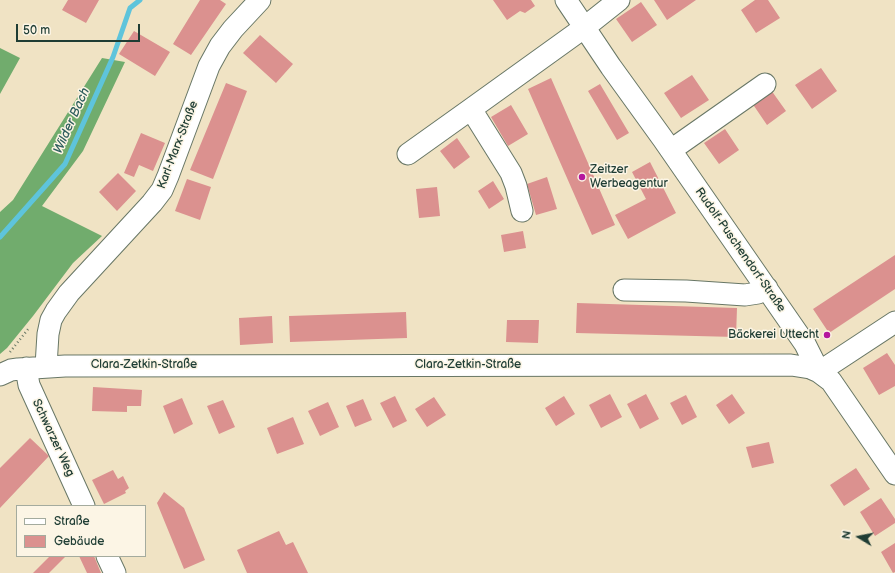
<!DOCTYPE html>
<meta charset="utf-8">
<style>
body{margin:0}
#map{position:relative;width:895px;height:573px;overflow:hidden;background:#f0e3c4;font-family:"Balsamiq Sans",sans-serif}
canvas{display:block}
.legend{position:absolute;left:16px;top:505px;width:130px;height:52px;box-sizing:border-box;background:#fcf5e5;border:1px solid #a4ab9e;margin:0;padding:5px 7px;list-style:none;font-size:12px;color:#1f3d34}
.legend li{display:flex;align-items:center;gap:8px;height:20px}
.legend b{width:20px;border:1px solid #a4ab9e}
.north{position:absolute;left:839px;top:517px;width:40px;height:40px;-webkit-text-stroke:3px #fcf5e5;paint-order:stroke;rotate:280deg;font-size:11px;font-weight:700;line-height:16px;text-align:center;color:#1f3d34}
.north::after{content:'';display:block;margin:auto;width:14px;height:18px;background:#1f3d34;clip-path:polygon(50% 0,100% 100%,50% 72%,0 100%)}
.scale{position:absolute;left:16px;top:24px;width:124px;height:18px;box-sizing:border-box;border:2px solid #1f3d34;border-top:0;padding-left:5px;font-size:12px;line-height:14px;white-space:nowrap;color:#1f3d34;-webkit-text-stroke:3px #fcf5e5;paint-order:stroke}
</style>
<div id="map">
<canvas width="895" height="573"></canvas>
<ul class="legend">
<li><b style="height:5px;background:#fff"></b>Straße</li>
<li><b style="height:11px;background:#db918f"></b>Gebäude</li>
</ul>
<div class="north">N</div>
<div class="scale">50 m</div>
</div>
<script>
const context = document.querySelector('canvas').getContext('2d');
context.lineJoin = 'round';
function paint(path, color) {
  context.fillStyle = color;
  context.fill(path, 'evenodd');
}
function poly(rows) {
  const path = new Path2D();
  for (const r of rows) {
    path.moveTo(r[0], r[1]);
    for (let i = 2; i < r.length; i += 2) path.lineTo(r[i], r[i + 1]);
  }
  return path;
}
function stroke(path, color, width, dash) {
  context.strokeStyle = color;
  context.lineWidth = width;
  context.lineCap = dash ? 'butt' : 'round';
  context.setLineDash(dash || []);
  context.stroke(path);
}
function label(font, color, halo, rows, align = 'center') {
  context.font = font + ' "Balsamiq Sans",sans-serif';
  context.lineWidth = 3;
  context.setLineDash([]);
  context.textBaseline = 'middle';
  context.strokeStyle = halo;
  context.fillStyle = color;
  for (const [text, x, y, turn = 0] of rows) {
    context.save();
    context.translate(x, y);
    context.rotate((+turn || 0) * Math.PI / 180);
    context.textAlign = isNaN(turn) ? turn : align;
    if (halo) context.strokeText(text, 0, 0);
    context.fillText(text, 0, 0);
    context.restore();
  }
}
paint(poly([
 [0,48,20,58,0,94],
 [102,58,125,62,83,151,42,206,102,236,73,263,33,316,7,348,0,354,0,212,13,200]
]), '#71ac6d');
stroke(poly([
 [0,237,65,164,113,57,130,8,140,0]
]), '#5ec4db', 5);
paint(poly([
 [68,0,99,0,86,23,62,10],
 [200,0,220,0,226,4,191,55,173,44],
 [493,0,531,0,535,6,525,13,520,11,507,20],
 [654,0,696,0,667,20],
 [755,0,768,0,780,18,756,33,741,10],
 [641,2,657,25,632,42,616,19],
 [134,31,170,52,155,76,119,54],
 [260,35,293,64,276,83,243,53],
 [821,68,837,91,812,109,795,85],
 [692,75,709,100,681,118,664,93],
 [551,78,615,225,592,235,528,89],
 [226,83,247,91,213,179,190,170],
 [600,84,629,133,617,140,588,91],
 [771,90,786,111,767,125,752,103],
 [511,105,528,134,508,146,491,117],
 [725,129,739,150,719,164,704,143],
 [141,133,165,143,153,171,139,165,134,177,124,173],
 [457,138,470,157,454,169,440,151],
 [650,162,676,213,628,239,615,215,646,199,632,172],
 [118,173,136,191,117,211,99,192],
 [547,177,557,209,536,215,527,184],
 [187,179,211,187,200,220,175,211],
 [493,181,504,199,489,209,478,191],
 [437,187,440,216,419,218,416,189],
 [523,231,526,248,504,252,501,235],
 [895,255,895,289,829,333,813,309],
 [577,303,737,308,736,337,576,333],
 [406,312,407,338,290,342,289,316],
 [272,316,273,343,240,345,239,318],
 [507,320,539,320,538,343,506,342],
 [887,353,895,365,895,386,879,395,863,368],
 [93,387,142,390,141,406,127,406,127,412,92,411],
 [610,394,622,417,601,428,589,405],
 [646,394,659,419,640,429,627,404],
 [732,394,745,413,729,424,716,405],
 [686,395,697,417,682,425,670,403],
 [395,396,407,421,393,428,380,403],
 [564,396,575,414,556,426,545,408],
 [434,397,446,415,427,427,415,409],
 [182,398,193,424,174,434,163,406],
 [363,399,372,420,355,427,346,406],
 [223,400,235,427,219,434,207,406],
 [328,402,339,427,320,436,308,411],
 [293,417,304,444,277,454,267,428],
 [30,438,49,456,0,508,0,468],
 [769,442,774,463,752,468,746,447],
 [856,468,870,489,844,506,830,485],
 [113,470,118,479,123,476,129,488,125,491,126,493,104,504,92,480],
 [164,492,184,508,205,560,184,569,157,503],
 [881,498,895,519,895,523,875,536,860,512],
 [279,531,286,545,293,542,308,573,247,573,237,550],
 [895,543,895,572,893,573,881,552],
 [50,556,66,556,49,573,33,573],
 [79,556,94,556,101,573,87,573]
]), '#db918f');
const minor = poly([
 [566,0,611,67,663,139,805,344,819,372,831,381,895,474],
 [671,150,765,84],
 [408,154,471,109],
 [522,211,516,186,511,173,471,109,585,27,619,0],
 [624,290,686,291,745,295,758,293,767,288],
 [46,366,48,334,51,320,56,311,69,293,152,203,162,190,168,176,209,66,220,46,233,29,260,0],
 [26,368,29,385,84,506],
 [819,372,895,322],
 [0,375,11,370,18,369,65,366,791,365,810,368,819,372],
 [107,556,115,573]
]);
stroke(minor, '#687766', 23);
stroke(poly([
 [10,352,29,328]
]), '#687766', 2.5, [1, 3]);
stroke(minor, '#fff', 21);
for (const [x, y, r, color] of [
 [582,177,4,"#b5179e"],
 [827,335,4,"#b5179e"]
]) {
  const dot = new Path2D();
  dot.arc(x, y, r, 0, 2 * Math.PI);
  context.fillStyle = color;
  context.fill(dot);
  stroke(dot, '#fcf5e5', 1.5);
}
label('12px', '#1f3d34', '#fcf5e5', [
 ["Karl-Marx-Straße",178,145,-69],
 ["Rudolf-Puschendorf-Straße",740,250,55],
 ["Clara-Zetkin-Straße",144,365],
 ["Clara-Zetkin-Straße",468,365],
 ["Schwarzer Weg",53,438,65]
]);
label('12px', '#1f3d34', '#fcf5e5', [
 ["Zeitzer",590,170],
 ["Werbeagentur",590,184],
 ["Bäckerei Uttecht",819,335,"right"]
], 'left');
label('italic 13px', '#2f5f5e', '#fcf5e5', [
 ["Wilder Bach",72,121,-66]
]);
</script>
